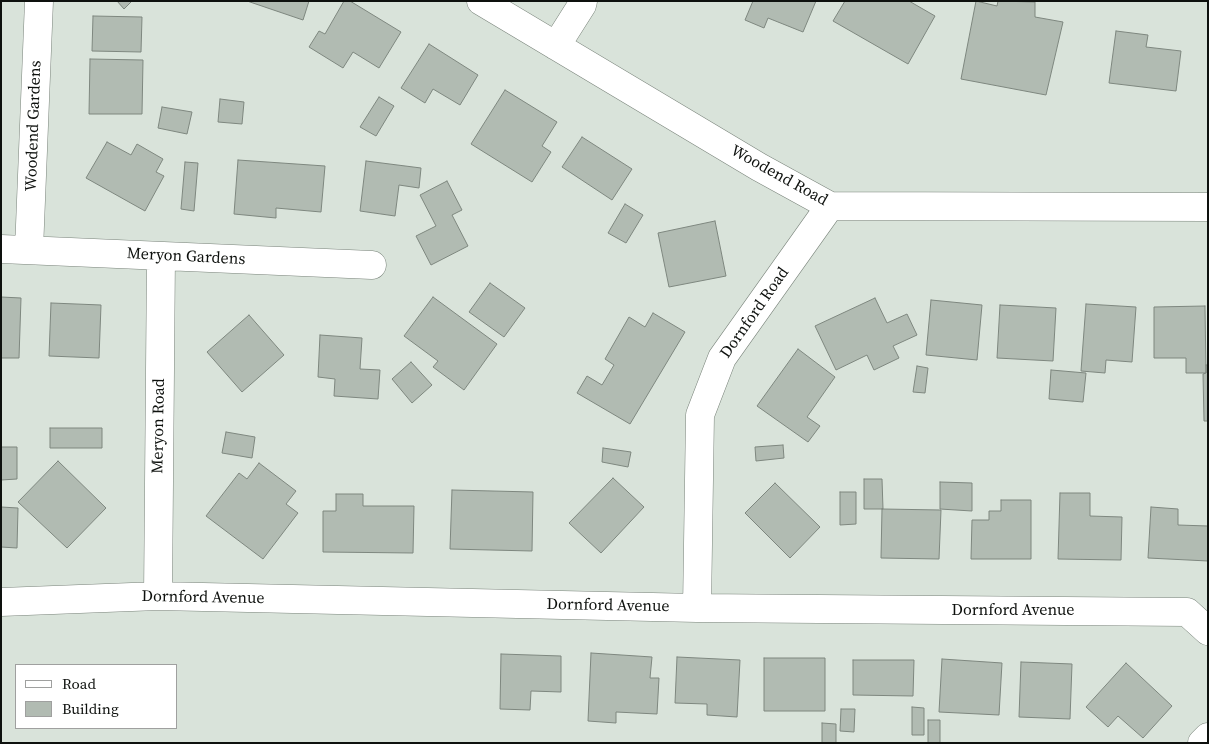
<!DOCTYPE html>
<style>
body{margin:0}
#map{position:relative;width:1209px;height:744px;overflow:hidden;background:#d9e3da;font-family:"Source Serif 4",serif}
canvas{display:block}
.frame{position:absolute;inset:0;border:2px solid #0e110e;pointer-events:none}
.legend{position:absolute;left:15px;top:664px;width:162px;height:65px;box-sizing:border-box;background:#fff;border:1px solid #9fa09f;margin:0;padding:6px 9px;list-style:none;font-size:15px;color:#0e110e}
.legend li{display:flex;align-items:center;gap:10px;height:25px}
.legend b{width:25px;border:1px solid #9fa09f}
</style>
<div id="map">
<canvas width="1209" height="744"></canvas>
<div class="frame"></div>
<ul class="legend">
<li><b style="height:6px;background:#fff"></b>Road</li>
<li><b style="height:14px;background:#b1bbb2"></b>Building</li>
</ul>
</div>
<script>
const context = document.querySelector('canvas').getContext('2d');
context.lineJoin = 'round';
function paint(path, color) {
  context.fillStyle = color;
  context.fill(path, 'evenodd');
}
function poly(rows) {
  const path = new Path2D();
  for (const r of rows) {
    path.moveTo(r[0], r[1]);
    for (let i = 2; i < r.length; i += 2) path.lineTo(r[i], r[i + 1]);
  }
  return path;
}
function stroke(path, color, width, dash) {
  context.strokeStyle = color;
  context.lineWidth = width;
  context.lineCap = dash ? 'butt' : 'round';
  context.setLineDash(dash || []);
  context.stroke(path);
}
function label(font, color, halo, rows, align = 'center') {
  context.font = font + ' "Source Serif 4",serif';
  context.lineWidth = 4;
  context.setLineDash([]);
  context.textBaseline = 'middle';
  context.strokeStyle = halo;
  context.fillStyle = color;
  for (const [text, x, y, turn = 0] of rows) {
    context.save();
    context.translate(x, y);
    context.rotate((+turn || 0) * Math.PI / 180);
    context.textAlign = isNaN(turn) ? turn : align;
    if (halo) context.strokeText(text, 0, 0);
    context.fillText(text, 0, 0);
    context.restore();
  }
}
const building = poly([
 [117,1,132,1,124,9,117,1],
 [247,1,309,1,303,20,247,1],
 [344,1,350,1,401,32,379,68,353,52,343,68,309,47,319,31,325,34,344,1],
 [753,1,816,1,803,32,768,18,764,28,745,20,753,1],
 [845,1,909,1,935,16,908,64,833,21,845,1],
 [976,1,997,6,998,1,1035,2,1035,17,1063,22,1046,95,961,79,976,1],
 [93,16,142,17,141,52,92,51,93,16],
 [1116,31,1148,35,1146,47,1181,51,1176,91,1109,83,1116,31],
 [429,44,478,75,460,105,433,89,425,103,401,88,429,44],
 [90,59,143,60,142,114,89,114,90,59],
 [505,90,557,122,542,146,551,152,532,182,471,144,505,90],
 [379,97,394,106,376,136,360,127,379,97],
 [220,99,244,102,242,124,218,122,220,99],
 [162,107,192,112,187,134,158,128,162,107],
 [582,137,632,169,612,200,562,167,582,137],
 [107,142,131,155,137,144,163,159,156,172,164,176,145,211,86,178,107,142],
 [238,160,325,166,321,212,276,208,276,218,234,214,238,160],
 [366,161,421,168,419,188,399,185,395,216,360,211,366,161],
 [185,162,198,163,194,211,181,209,185,162],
 [447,181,462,210,452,215,468,246,431,265,416,236,436,226,420,195,447,181],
 [625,204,643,215,626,243,608,233,625,204],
 [715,221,726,276,669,287,658,233,715,221],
 [490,283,525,308,504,337,469,312,490,283],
 [1,297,21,298,19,358,1,358,1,297],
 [433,297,497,344,464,390,433,367,438,361,404,336,433,297],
 [875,298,887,323,907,314,917,335,893,346,899,358,874,370,867,355,836,370,815,326,875,298],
 [931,300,982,305,977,360,926,355,931,300],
 [51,303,101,305,99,358,49,356,51,303],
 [1086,304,1136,307,1132,362,1106,360,1105,373,1081,371,1086,304],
 [1000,305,1056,308,1053,361,997,358,1000,305],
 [1205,306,1206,373,1186,373,1186,358,1154,358,1154,307,1205,306],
 [653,313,685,332,630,424,577,393,587,376,602,385,614,365,605,359,629,317,645,327,653,313],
 [249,315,284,355,242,392,207,352,249,315],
 [320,335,362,338,360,369,380,370,378,399,334,396,335,379,318,377,320,335],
 [798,349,835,377,807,417,820,426,808,442,757,406,798,349],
 [411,362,432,385,412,403,392,379,411,362],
 [1206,365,1208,365,1208,421,1204,421,1203,374,1206,373,1206,365],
 [917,366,928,368,925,393,913,392,917,366],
 [1051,370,1086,373,1083,402,1049,399,1051,370],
 [50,428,102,428,102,448,50,448,50,428],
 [226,432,255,437,252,458,222,453,226,432],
 [783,445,784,458,756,461,755,447,783,445],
 [1,447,17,447,17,479,1,480,1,447],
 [603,448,631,452,628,467,602,462,603,448],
 [58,461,106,508,67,548,18,502,58,461],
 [259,463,296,491,286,504,298,513,263,559,206,516,239,473,247,479,259,463],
 [613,478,644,507,601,553,569,523,613,478],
 [864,479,882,479,883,509,864,509,864,479],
 [940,482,972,483,972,511,940,509,940,482],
 [775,483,820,527,790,558,745,513,775,483],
 [452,490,533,492,532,551,450,549,452,490],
 [840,492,856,492,856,524,840,525,840,492],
 [1060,493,1090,493,1090,516,1122,517,1121,560,1058,559,1060,493],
 [336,494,363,494,363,506,414,506,413,553,323,552,323,511,336,511,336,494],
 [1001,500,1031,500,1031,559,971,559,972,520,989,520,989,511,1001,511,1001,500],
 [1,507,18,508,17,548,1,547,1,507],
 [1151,507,1178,509,1178,525,1208,526,1208,561,1148,558,1151,507],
 [882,509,941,510,939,559,881,558,882,509],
 [591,653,652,657,650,678,659,678,657,714,616,712,616,723,588,721,591,653],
 [501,654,561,656,561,692,531,691,530,710,500,709,501,654],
 [677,657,740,660,737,717,707,715,707,704,675,703,677,657],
 [764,658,825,658,825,711,764,711,764,658],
 [942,659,1002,663,999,715,939,712,942,659],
 [853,660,914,660,913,696,853,695,853,660],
 [1021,662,1072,664,1070,719,1019,717,1021,662],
 [1126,663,1172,706,1143,738,1118,716,1108,727,1086,707,1126,663],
 [912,707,924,708,924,735,912,735,912,707],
 [841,709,855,709,854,732,840,731,841,709],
 [928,720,940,720,940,743,928,743,928,720],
 [822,723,836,724,836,743,822,743,822,723]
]);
paint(building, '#b1bbb2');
stroke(building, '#7e877f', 1);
const minor = poly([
 [481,1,759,167,830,206,1208,207],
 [556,46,582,5,583,1],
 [1,249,372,265],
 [29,250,39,1],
 [158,596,161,256],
 [1,602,158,596,697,608,1187,612,1208,631],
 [697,608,700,415,722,358,830,206],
 [1202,743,1208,737]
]);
stroke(minor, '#79837a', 29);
stroke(minor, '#fff', 28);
label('16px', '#0e110e', '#fff', [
 ["Woodend Gardens",34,126,-88],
 ["Woodend Road",779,176,29],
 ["Meryon Gardens",186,257,3],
 ["Dornford Road",755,313,-55],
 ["Meryon Road",159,426,-89],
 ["Dornford Avenue",203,598,1],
 ["Dornford Avenue",608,606,1],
 ["Dornford Avenue",1013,611]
]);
</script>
